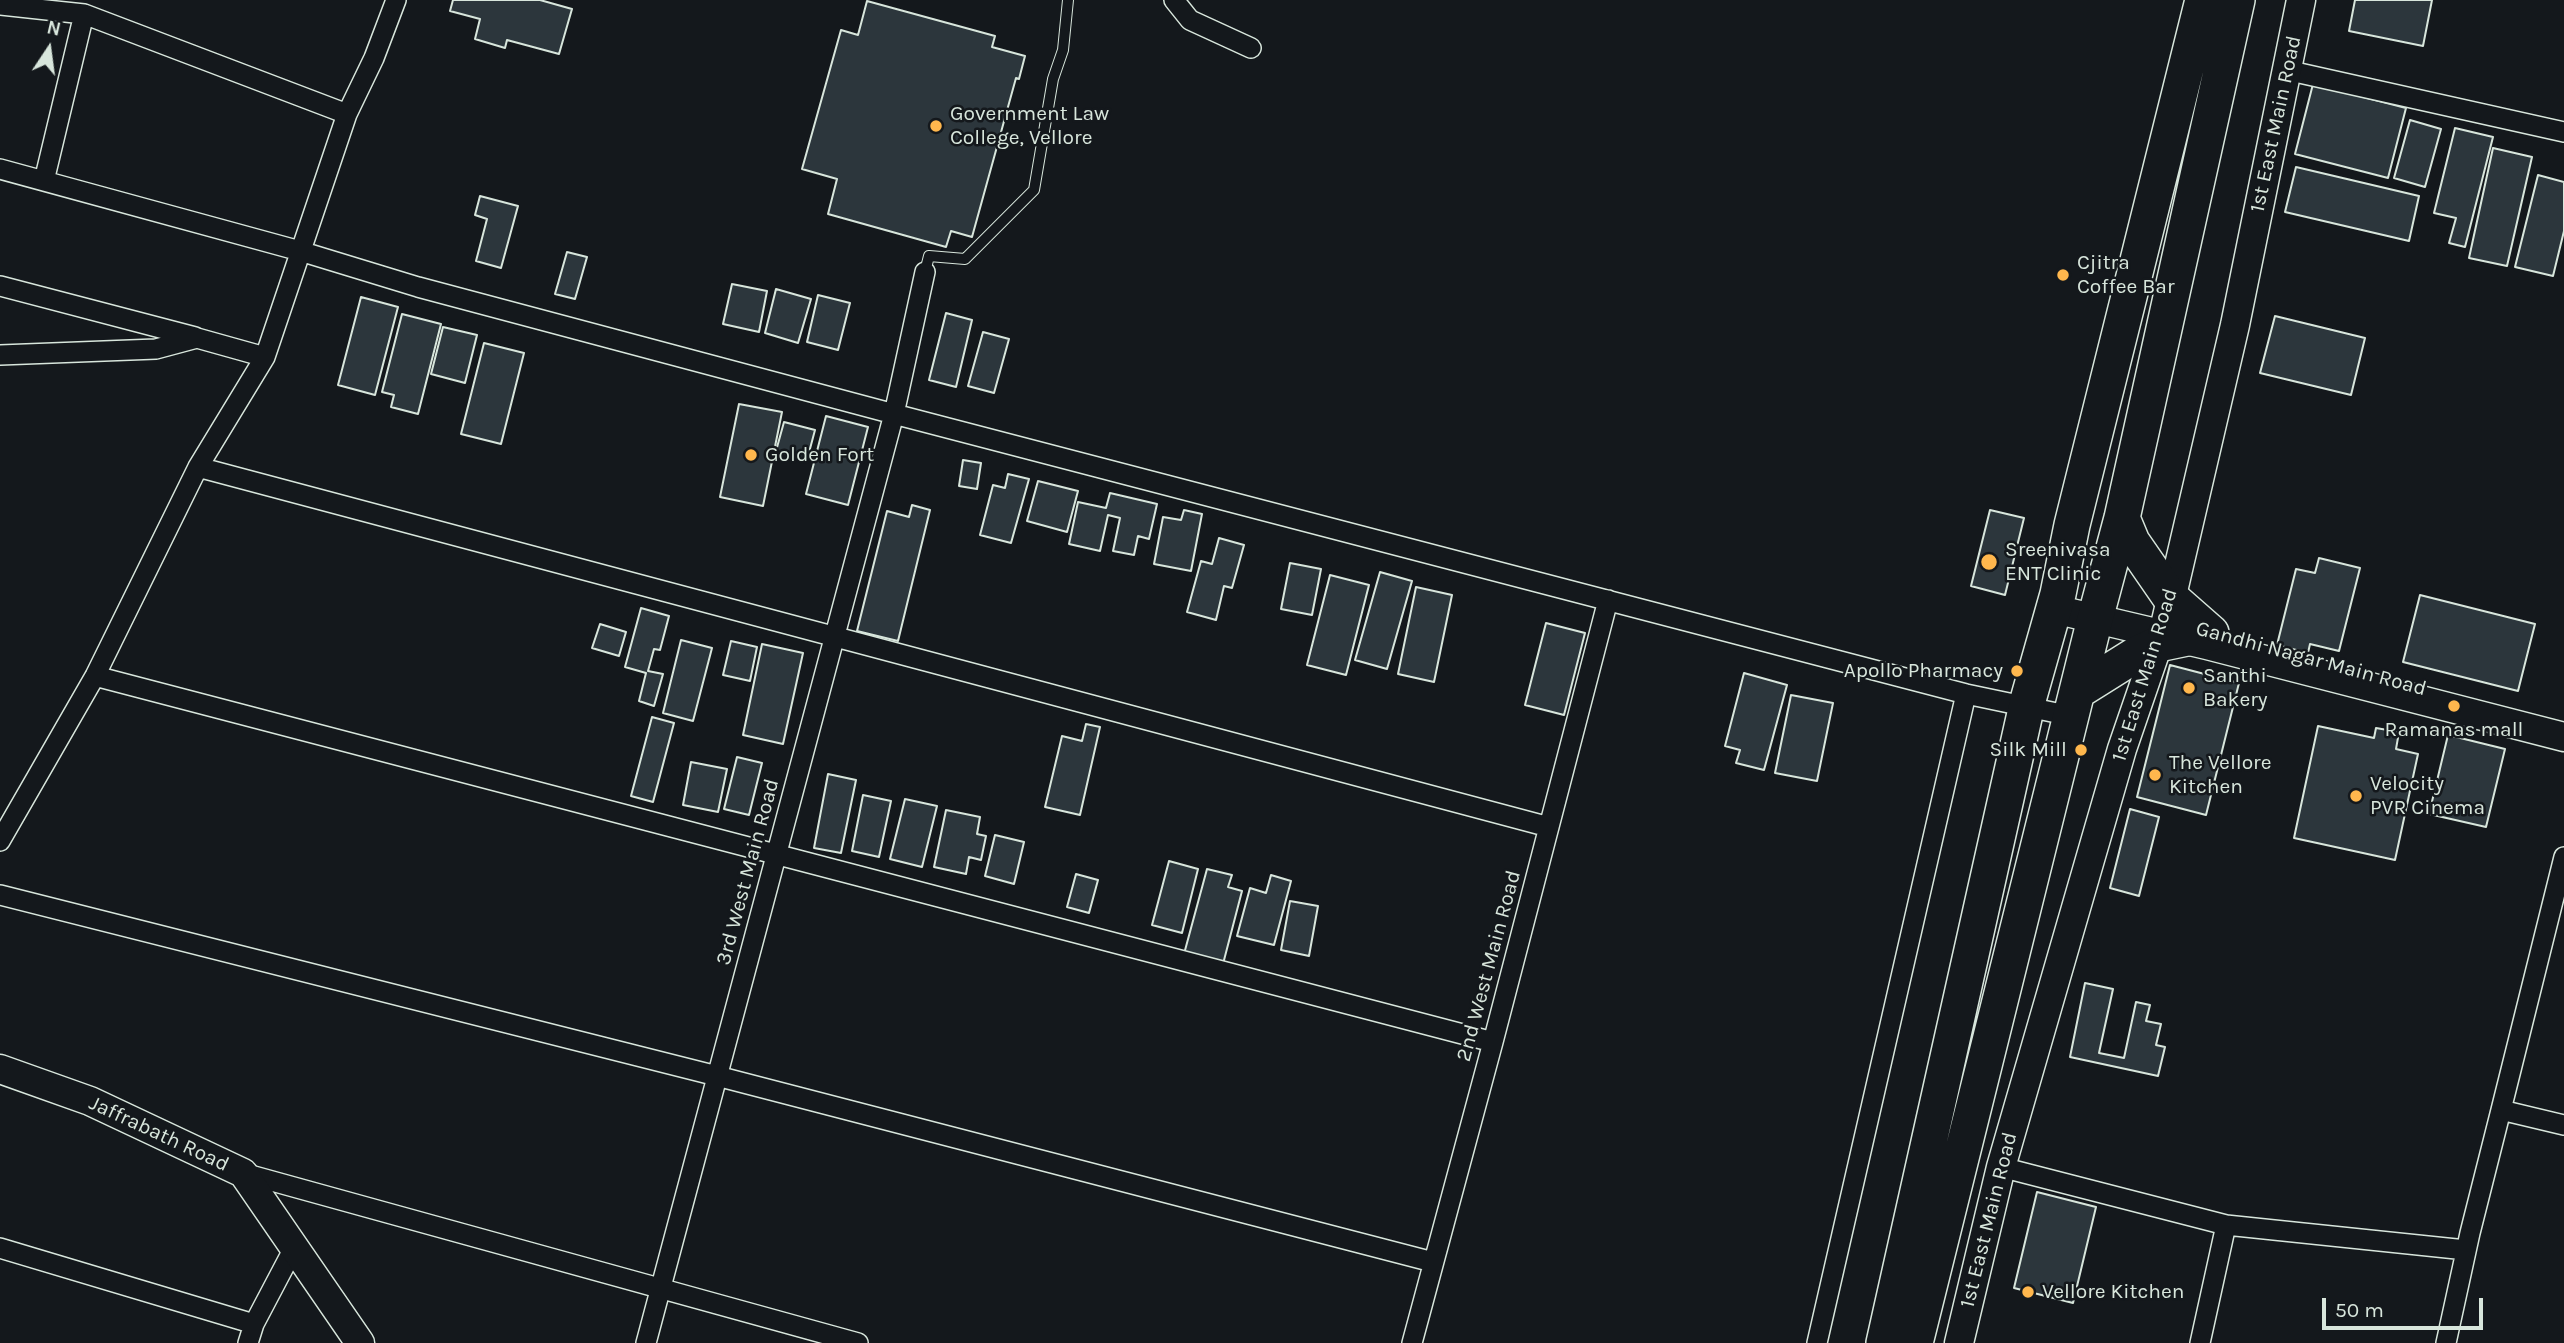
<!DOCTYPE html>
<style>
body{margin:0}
#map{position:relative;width:2564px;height:1343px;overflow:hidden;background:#14181c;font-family:Karla,sans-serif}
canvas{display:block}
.north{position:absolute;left:14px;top:14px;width:70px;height:70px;-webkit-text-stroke:5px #14181c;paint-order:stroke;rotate:13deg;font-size:19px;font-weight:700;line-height:28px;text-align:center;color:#d8e6dc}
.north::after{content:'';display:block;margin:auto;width:24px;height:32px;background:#d8e6dc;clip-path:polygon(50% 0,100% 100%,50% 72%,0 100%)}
.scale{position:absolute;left:2322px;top:1298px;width:161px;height:32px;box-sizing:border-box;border:4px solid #d8e6dc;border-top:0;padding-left:9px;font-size:21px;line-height:24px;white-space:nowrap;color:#d8e6dc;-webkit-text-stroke:5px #14181c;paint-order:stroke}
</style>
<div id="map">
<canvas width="2564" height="1343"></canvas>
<div class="north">N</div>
<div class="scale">50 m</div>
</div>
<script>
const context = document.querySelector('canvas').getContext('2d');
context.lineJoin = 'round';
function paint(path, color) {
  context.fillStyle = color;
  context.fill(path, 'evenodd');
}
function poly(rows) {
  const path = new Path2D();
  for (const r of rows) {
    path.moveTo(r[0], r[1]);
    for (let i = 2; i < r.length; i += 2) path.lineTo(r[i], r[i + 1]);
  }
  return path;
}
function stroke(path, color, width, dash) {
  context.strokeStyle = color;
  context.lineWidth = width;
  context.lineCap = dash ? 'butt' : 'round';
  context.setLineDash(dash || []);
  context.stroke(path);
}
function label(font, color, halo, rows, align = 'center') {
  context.font = font + ' Karla,sans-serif';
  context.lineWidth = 5;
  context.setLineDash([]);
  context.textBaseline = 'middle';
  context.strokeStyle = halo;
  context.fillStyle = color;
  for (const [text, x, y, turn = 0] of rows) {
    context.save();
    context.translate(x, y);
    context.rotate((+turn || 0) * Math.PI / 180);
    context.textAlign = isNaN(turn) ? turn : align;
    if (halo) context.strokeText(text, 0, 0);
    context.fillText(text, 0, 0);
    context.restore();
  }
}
const building = poly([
 [453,0,540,0,572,9,559,54,507,40,505,48,475,39,480,19,450,11,453,0],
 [2355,0,2432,0,2423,46,2349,31,2355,0],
 [867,1,995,36,992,47,1025,56,1019,79,1016,78,972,237,951,231,946,247,828,214,837,179,802,169,841,30,858,35,867,1],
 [2313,84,2406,108,2388,178,2295,154,2313,84],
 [2410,120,2441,129,2425,187,2394,178,2410,120],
 [2455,128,2493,137,2465,247,2449,243,2456,218,2434,213,2455,128],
 [2493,148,2532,157,2507,266,2469,258,2493,148],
 [2296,167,2419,196,2409,241,2285,212,2296,167],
 [2538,175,2564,182,2564,231,2553,276,2515,267,2538,175],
 [480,196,518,206,501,268,476,261,487,219,475,215,480,196],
 [567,252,587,257,575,299,555,294,567,252],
 [732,284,767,291,759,332,723,324,732,284],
 [776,289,811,299,798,343,765,333,776,289],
 [818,295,850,303,838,350,807,342,818,295],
 [361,297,398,307,375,395,338,385,361,297],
 [946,313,972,320,956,387,929,380,946,313],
 [402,314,441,324,418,414,391,407,394,395,382,392,402,314],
 [2275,316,2365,338,2351,395,2260,373,2275,316],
 [443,327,477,335,465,383,431,374,443,327],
 [983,332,1009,339,994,393,968,386,983,332],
 [484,343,524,353,501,444,461,434,484,343],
 [739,404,782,412,763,506,720,497,739,404],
 [826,416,868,427,848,505,806,494,826,416],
 [784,422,815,430,807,460,776,451,784,422],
 [963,460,981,463,977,489,959,486,963,460],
 [1008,474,1029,479,1011,543,980,535,993,485,1005,488,1008,474],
 [1038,481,1078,491,1067,532,1027,521,1038,481],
 [1110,493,1157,504,1149,539,1138,536,1134,555,1113,551,1120,518,1108,515,1100,551,1069,544,1078,502,1106,508,1110,493],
 [912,505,930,510,898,641,857,631,887,511,909,517,912,505],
 [1184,510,1202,514,1191,571,1154,564,1163,517,1181,520,1184,510],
 [1990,510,2024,518,2005,595,1971,586,1990,510],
 [1219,538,1244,545,1232,588,1224,586,1216,620,1187,612,1201,561,1212,564,1219,538],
 [2319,558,2360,568,2339,651,2310,644,2308,653,2277,645,2296,569,2315,573,2319,558],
 [1290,563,1321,569,1312,615,1281,609,1290,563],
 [1380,572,1412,581,1387,669,1355,660,1380,572],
 [1330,575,1369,585,1346,675,1307,665,1330,575],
 [1416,587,1452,595,1434,682,1398,674,1416,587],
 [2420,595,2535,624,2518,691,2403,662,2420,595],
 [641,608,669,616,660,650,654,649,648,671,663,674,654,706,639,701,646,673,625,667,641,608],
 [1546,623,1585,633,1564,715,1525,705,1546,623],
 [600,624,626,632,619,656,592,648,600,624],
 [681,640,712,648,693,721,663,713,681,640],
 [731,641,757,647,750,681,723,675,731,641],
 [762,644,803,653,783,744,743,735,762,644],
 [2170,665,2239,683,2206,815,2137,797,2170,665],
 [1744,673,1787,685,1764,770,1736,763,1740,750,1725,746,1744,673],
 [1791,695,1833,703,1817,781,1775,773,1791,695],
 [652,717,674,723,653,802,631,796,652,717],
 [1086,724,1100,727,1080,815,1045,807,1062,736,1082,741,1086,724],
 [2318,726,2374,738,2376,728,2399,732,2396,749,2418,754,2395,860,2294,838,2318,726],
 [2448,735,2505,749,2486,827,2429,814,2448,735],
 [737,757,762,763,749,815,724,809,737,757],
 [691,762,727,769,718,812,683,805,691,762],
 [828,774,856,780,841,853,814,848,828,774],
 [863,795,891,801,879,857,852,851,863,795],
 [905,799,937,806,922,867,890,859,905,799],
 [2130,809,2159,817,2139,896,2110,888,2130,809],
 [946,810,980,817,977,834,986,836,981,860,969,857,966,874,934,867,946,810],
 [995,835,1024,842,1014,884,985,876,995,835],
 [1169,861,1198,869,1182,933,1152,925,1169,861],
 [1207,869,1232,875,1228,887,1242,891,1223,964,1184,954,1207,869],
 [1076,874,1098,880,1089,913,1067,907,1076,874],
 [1271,875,1291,881,1274,945,1237,936,1250,888,1266,893,1271,875],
 [1290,901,1318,906,1309,956,1281,950,1290,901],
 [2085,983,2113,989,2099,1053,2124,1058,2136,1002,2150,1005,2146,1021,2161,1024,2156,1045,2165,1047,2158,1076,2070,1057,2085,983],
 [2037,1192,2096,1207,2073,1303,2014,1288,2037,1192]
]);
paint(building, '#2c363c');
stroke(building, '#d8e6dc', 2);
const lane = poly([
 [925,272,929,256,965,259,1034,190,1053,79,1063,50,1068,0]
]);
const street = poly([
 [1174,0,1190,20,1251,48],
 [0,5,84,14,347,114,374,58,396,0],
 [2286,70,2564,132],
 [0,169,300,251,418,287,894,414,1966,694,2071,716],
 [44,181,84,14],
 [0,286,195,337],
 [0,355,156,349,197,338,265,357],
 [198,467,1549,827],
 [95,676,1493,1042],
 [0,841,95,676,198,467,265,357,347,114],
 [2564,857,2501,1110,2564,1125],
 [0,895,717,1076,1433,1262],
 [2001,1167,2226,1225,2200,1343],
 [243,1173,858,1343],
 [2226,1225,2466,1250],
 [0,1248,254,1324],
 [248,1343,254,1324,294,1248],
 [646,1343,894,414,925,272],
 [1412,1343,1493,1042,1608,600],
 [1817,1343,1966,694],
 [2446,1343,2470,1233,2501,1110]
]);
const secondary = poly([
 [2054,609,2207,645,2564,737],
 [0,1069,90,1101,243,1173,360,1343],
 [1959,1343,2001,1167,2122,749,2166,621,2235,325,2301,0]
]);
const highway = poly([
 [2122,518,2132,542,2170,597,2211,633],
 [2078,691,2137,654,2158,644,2211,633],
 [1884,1343,2028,700,2058,594,2072,525,2203,0],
 [1915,1343,2095,619,2122,518,2237,0]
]);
stroke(lane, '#d8e6dc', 12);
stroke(street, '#d8e6dc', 22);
stroke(secondary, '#d8e6dc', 31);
stroke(highway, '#d8e6dc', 38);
stroke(lane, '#14181c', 10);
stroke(street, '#14181c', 19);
stroke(secondary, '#14181c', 28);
stroke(highway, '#14181c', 35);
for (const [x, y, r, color] of [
 [936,126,7,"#ffb74d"],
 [2063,275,7,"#ffb74d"],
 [751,455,7,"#ffb74d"],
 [1989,562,9,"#ffb74d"],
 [2017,671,7,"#ffb74d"],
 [2189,688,7,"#ffb74d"],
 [2454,706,7,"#ffb74d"],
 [2081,750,7,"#ffb74d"],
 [2155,775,7,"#ffb74d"],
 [2356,796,7,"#ffb74d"],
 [2028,1292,7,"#ffb74d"]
]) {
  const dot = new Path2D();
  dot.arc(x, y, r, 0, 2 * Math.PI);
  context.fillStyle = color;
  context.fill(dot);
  stroke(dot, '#14181c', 2.5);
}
label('21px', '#d8e6dc', '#14181c', [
 ["Government Law",950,114],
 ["College, Vellore",950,138],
 ["Cjitra",2077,263],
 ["Coffee Bar",2077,287],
 ["Golden Fort",765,455],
 ["Sreenivasa",2005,550],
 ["ENT Clinic",2005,574],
 ["Apollo Pharmacy",2003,671,"right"],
 ["Santhi",2203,676],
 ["Bakery",2203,700],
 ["Ramanas mall",2454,730,"center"],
 ["Silk Mill",2067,750,"right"],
 ["The Vellore",2169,763],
 ["Kitchen",2169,787],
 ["Velocity",2370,784],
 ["PVR Cinema",2370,808],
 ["Vellore Kitchen",2042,1292]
], 'left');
label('21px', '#d8e6dc', '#14181c', [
 ["1st East Main Road",2276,124,-78],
 ["Gandhi Nagar Main Road",2311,659,15],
 ["1st East Main Road",2145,675,-73],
 ["3rd West Main Road",748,872,-75],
 ["2nd West Main Road",1489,966,-75],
 ["Jaffrabath Road",159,1134,25],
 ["1st East Main Road",1989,1220,-76]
]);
</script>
